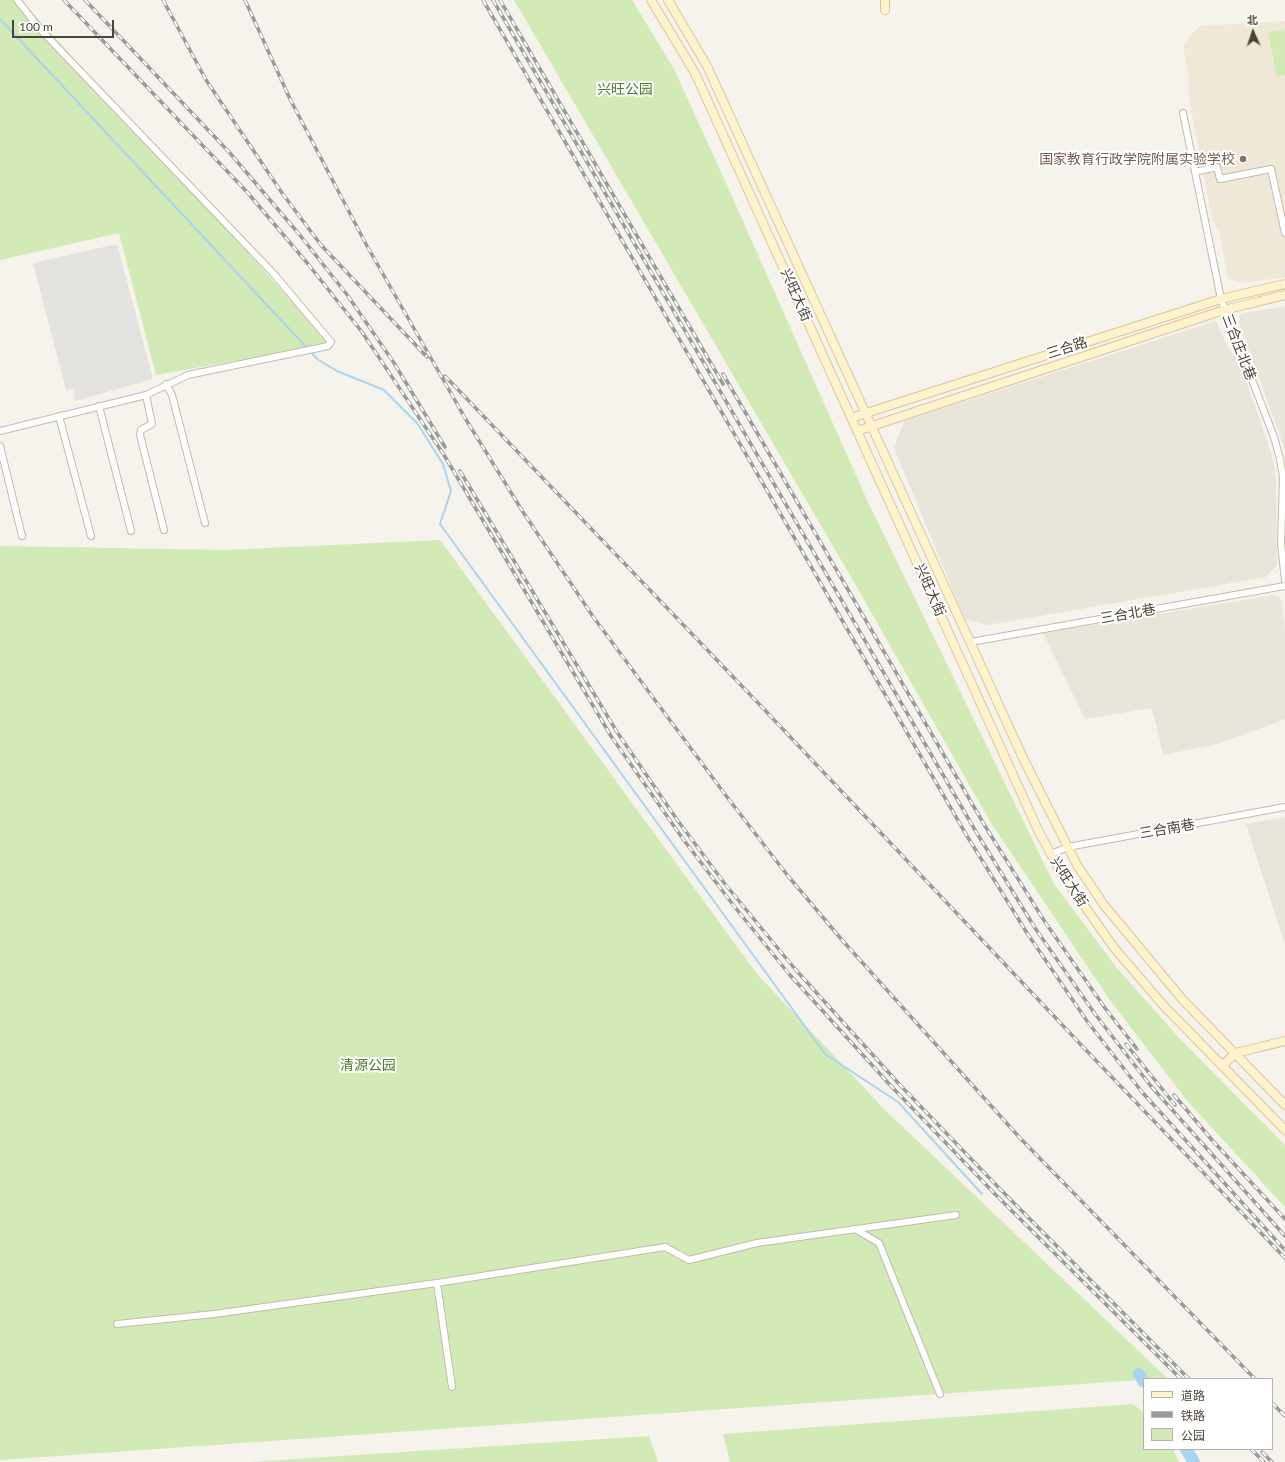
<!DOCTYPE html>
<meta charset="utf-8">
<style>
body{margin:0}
#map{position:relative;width:1285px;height:1462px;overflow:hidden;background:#f6f3ec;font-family:Lato,"Noto Sans SC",sans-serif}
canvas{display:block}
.legend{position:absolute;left:1143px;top:1378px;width:130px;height:72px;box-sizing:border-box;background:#fff;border:1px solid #b7b4b0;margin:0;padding:5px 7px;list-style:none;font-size:12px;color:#4b4439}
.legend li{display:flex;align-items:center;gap:8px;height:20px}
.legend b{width:20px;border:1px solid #b7b4b0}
.north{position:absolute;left:1233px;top:12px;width:40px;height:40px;-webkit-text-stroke:3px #fff;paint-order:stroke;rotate:357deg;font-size:11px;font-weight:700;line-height:16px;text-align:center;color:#4b4439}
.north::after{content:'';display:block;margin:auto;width:14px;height:18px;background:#4b4439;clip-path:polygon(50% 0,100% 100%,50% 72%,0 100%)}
.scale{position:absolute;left:12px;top:20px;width:102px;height:18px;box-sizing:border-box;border:2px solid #4b4439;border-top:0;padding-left:5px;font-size:12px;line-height:14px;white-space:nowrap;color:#4b4439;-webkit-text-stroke:3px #fff;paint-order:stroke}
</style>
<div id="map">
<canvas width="1285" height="1462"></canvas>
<ul class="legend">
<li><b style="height:5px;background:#fff3cd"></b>道路</li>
<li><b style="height:5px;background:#9a9a9a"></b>铁路</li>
<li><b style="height:11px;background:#d2eab5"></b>公园</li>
</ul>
<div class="north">北</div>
<div class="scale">100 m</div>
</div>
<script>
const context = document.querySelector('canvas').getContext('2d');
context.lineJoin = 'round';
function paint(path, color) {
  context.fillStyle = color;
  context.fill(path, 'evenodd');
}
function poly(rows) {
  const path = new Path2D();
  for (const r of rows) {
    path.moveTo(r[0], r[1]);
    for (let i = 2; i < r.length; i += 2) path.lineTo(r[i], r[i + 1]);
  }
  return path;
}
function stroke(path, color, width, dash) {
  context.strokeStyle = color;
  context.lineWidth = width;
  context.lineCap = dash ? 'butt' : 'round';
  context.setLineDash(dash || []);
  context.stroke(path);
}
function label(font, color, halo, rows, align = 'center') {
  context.font = font + ' Lato,"Noto Sans SC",sans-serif';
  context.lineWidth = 4;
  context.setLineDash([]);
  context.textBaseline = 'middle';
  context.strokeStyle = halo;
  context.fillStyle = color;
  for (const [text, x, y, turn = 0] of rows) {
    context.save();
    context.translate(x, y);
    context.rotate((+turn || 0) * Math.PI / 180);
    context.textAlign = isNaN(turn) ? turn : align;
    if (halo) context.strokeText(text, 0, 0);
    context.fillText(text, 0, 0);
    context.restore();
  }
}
paint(poly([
 [1285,306,1285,450,1239,323,1240,314],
 [1216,321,1228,348,1240,363,1272,455,1276,479,1277,565,1266,577,988,625,965,619,894,448,904,421],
 [1274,595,1280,598,1282,602,1285,629,1285,719,1218,744,1163,755,1152,708,1085,719,1043,633],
 [1285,817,1285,945,1246,824]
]), '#eae5da');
paint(poly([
 [1285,21,1285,277,1245,283,1228,279,1219,232,1212,219,1189,99,1189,77,1183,45,1199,26]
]), '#efe8d6');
paint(poly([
 [0,0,21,0,330,344,156,375,119,233,0,260],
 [514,0,632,0,674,69,730,192,867,500,1054,884,1117,968,1180,1039,1285,1145,1285,1207,1189,1103,1112,1003,991,823,854,582],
 [1285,29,1285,75,1277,77,1268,32],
 [440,540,757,974,885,1110,1167,1378,0,1460,0,546,226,550],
 [1133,1404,1144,1413,1144,1449,1173,1449,1179,1462,730,1462,723,1434],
 [649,1436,658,1462,250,1462]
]), '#d2eab5');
paint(poly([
 [117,244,153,379,75,401,73,389,66,390,33,263]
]), '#e5e3e0');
stroke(poly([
 [0,19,308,349],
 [311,352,317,359,337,371,384,390,417,423,443,464,451,491,440,524,825,1054,898,1102,982,1194]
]), '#a9d4f2', 2);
stroke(poly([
 [1139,1374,1144,1382],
 [1186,1449,1194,1462]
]), '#a9d4f2', 12);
const street = poly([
 [1183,113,1221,299,1274,437,1280,459,1283,477,1281,544,1285,580],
 [1195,172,1217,167,1220,179,1271,169,1285,233],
 [166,384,172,395,205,523],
 [146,395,152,424,141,430,140,435,164,530],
 [99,406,131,531],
 [59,416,91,536],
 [0,431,146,395,188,375,328,346,331,342,273,273,40,29,17,0],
 [0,446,22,536],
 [971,642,1285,586],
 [1051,854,1068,847,1285,807],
 [855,1229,879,1243,940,1394],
 [437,1283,452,1387],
 [117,1324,214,1314,437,1283,665,1247,689,1260,757,1243,956,1215]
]);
const secondary = poly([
 [651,0,695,73,1038,830,1061,873,1115,949,1164,1006,1285,1130],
 [668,0,707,66,1023,758,1077,865,1104,905,1182,999,1285,1105],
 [885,0,885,10],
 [851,418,1221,299,1285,284],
 [857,431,1224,310,1285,295],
 [1223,1065,1236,1053,1285,1041]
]);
stroke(street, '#c2bbae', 8);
stroke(secondary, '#d6c79b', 10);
stroke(street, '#fff', 6);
stroke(secondary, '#fff3cd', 8);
const rail = poly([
 [64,0,247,192,308,264,362,332,444,455,611,736,683,839,734,906,789,974,891,1086,994,1193,1181,1379],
 [85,0,229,152,299,234,348,296,394,363,445,447],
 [163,0,206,80,282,193,321,245,427,357],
 [245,0,290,99,367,246,465,418,523,512,594,618,727,797,788,876,842,940,1020,1138,1255,1379],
 [483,0,967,836,1027,933,1087,1021,1142,1092,1285,1250],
 [493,0,975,830,1035,928,1095,1014,1150,1085,1285,1236],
 [500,0,723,384],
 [723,374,985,826,1045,922,1105,1008,1137,1049],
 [445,376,760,705,1085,1049,1285,1258],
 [460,471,617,732,678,821,725,884,795,969,900,1085,999,1188,1189,1379],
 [1126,1044,1175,1105],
 [1174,1095,1212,1140,1285,1219],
 [1272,1403,1285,1416],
 [1251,1449,1264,1462],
 [1262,1452,1272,1462]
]);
stroke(rail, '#9a9a9a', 3.5);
stroke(rail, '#fff', 2, [6]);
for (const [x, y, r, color] of [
 [1243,159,4,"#8d6e63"]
]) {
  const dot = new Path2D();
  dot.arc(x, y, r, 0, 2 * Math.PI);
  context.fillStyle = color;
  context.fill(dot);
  stroke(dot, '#fff', 1.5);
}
label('14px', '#4a7f2a', '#fff', [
 ["兴旺公园",625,89],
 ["清源公园",368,1065]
]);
label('14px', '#785e54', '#fff', [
 ["国家教育行政学院附属实验学校",1235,159]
], 'right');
label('14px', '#4b4439', '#fff', [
 ["兴旺大街",796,295,66],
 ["三合庄北巷",1239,347,69],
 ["三合路",1067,348,-18],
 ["兴旺大街",930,590,66],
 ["三合北巷",1128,614,-10],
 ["三合南巷",1167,829,-10],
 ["兴旺大街",1069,882,57]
]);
</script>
